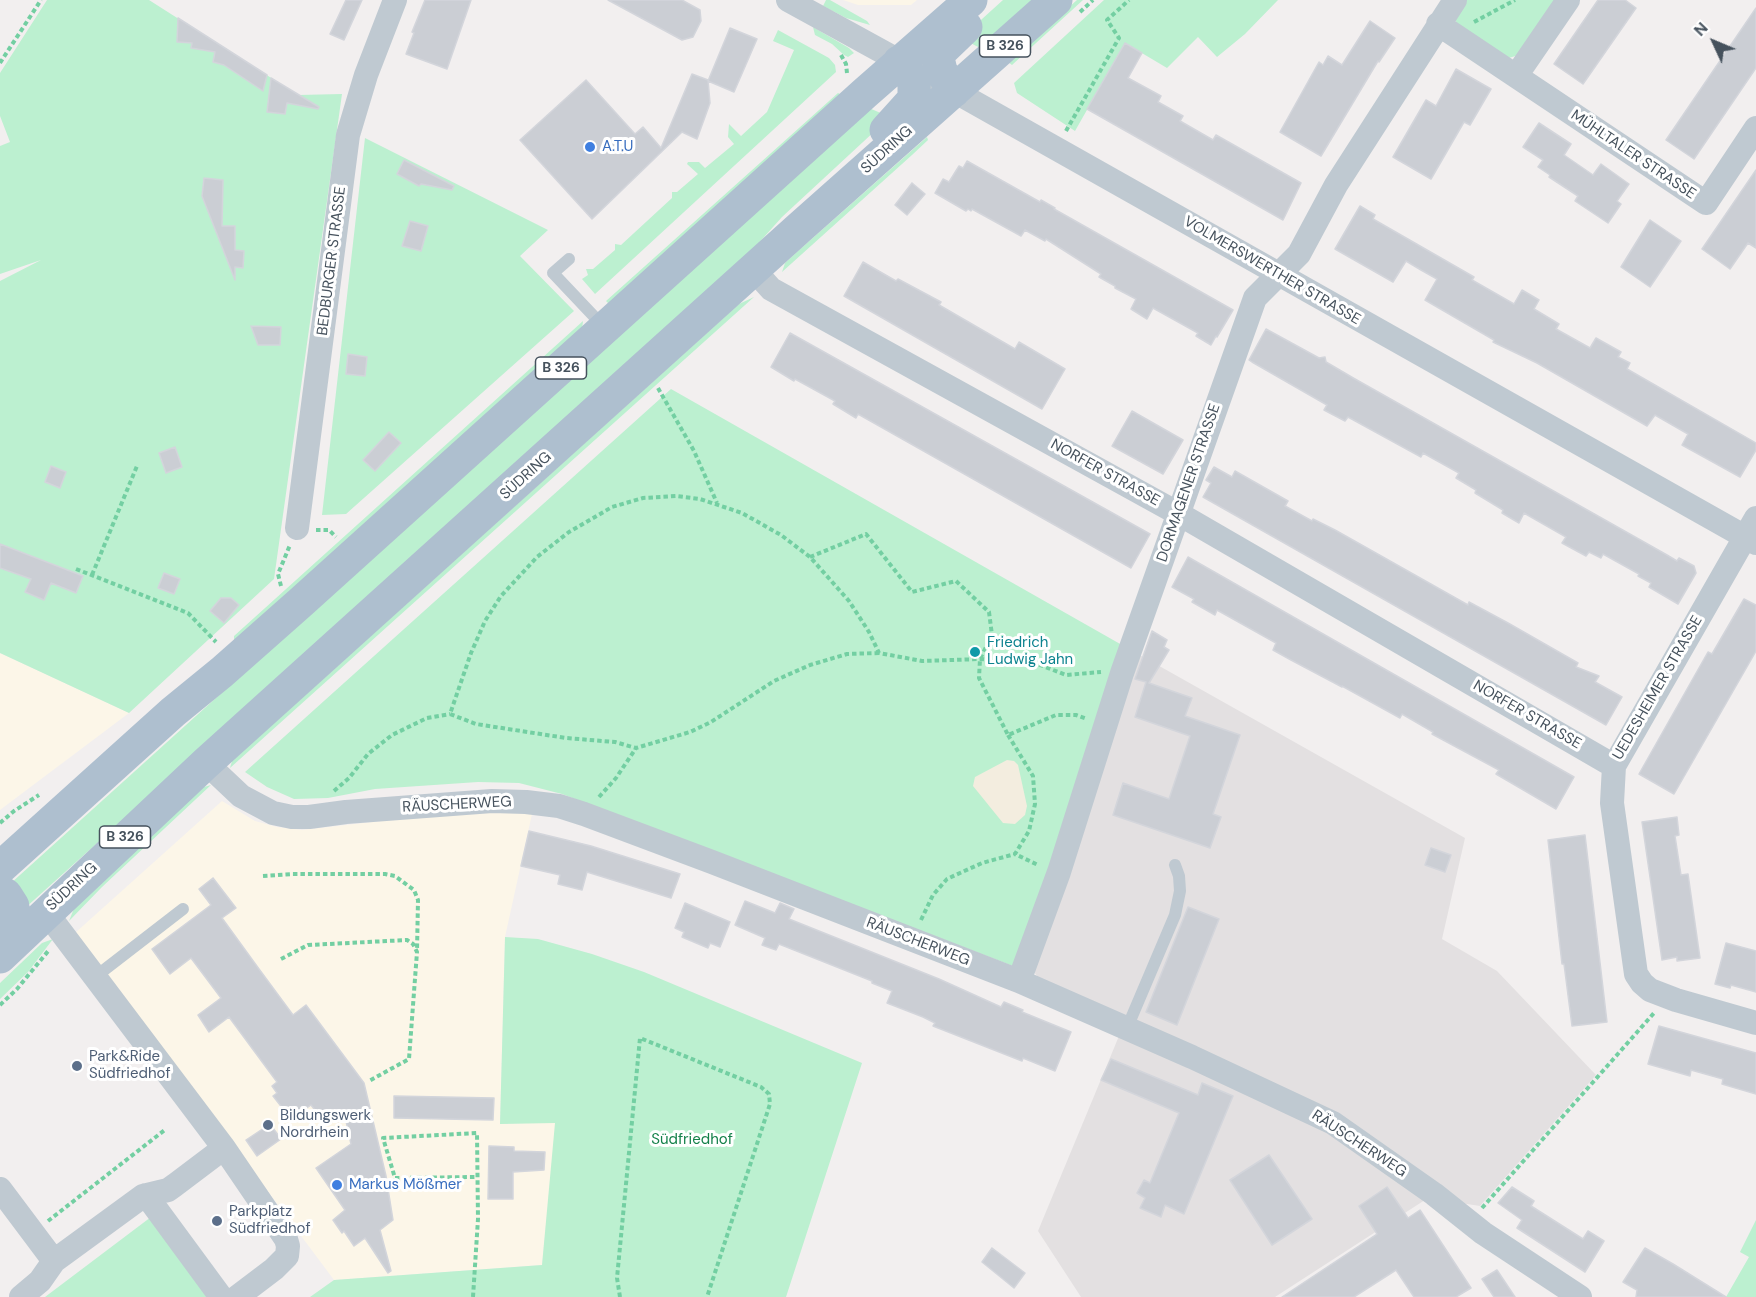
<!DOCTYPE html>
<meta charset="utf-8">
<style>
body{margin:0}
#map{position:relative;width:1756px;height:1297px;overflow:hidden;background:#f2efef;font-family:"DM Sans",sans-serif}
canvas{display:block}
.north{position:absolute;left:1684px;top:12px;width:60px;height:60px;-webkit-text-stroke:4px #fff;paint-order:stroke;rotate:314deg;font-size:16px;font-weight:700;line-height:24px;text-align:center;color:#46525d}
.north::after{content:'';display:block;margin:auto;width:21px;height:27px;background:#46525d;clip-path:polygon(50% 0,100% 100%,50% 72%,0 100%)}
</style>
<div id="map">
<canvas width="1756" height="1297"></canvas>
<div class="north">N</div>
</div>
<script>
const context = document.querySelector('canvas').getContext('2d');
context.lineJoin = 'round';
function paint(path, color) {
  context.fillStyle = color;
  context.fill(path, 'evenodd');
}
function poly(rows) {
  const path = new Path2D();
  for (const r of rows) {
    path.moveTo(r[0], r[1]);
    for (let i = 2; i < r.length; i += 2) path.lineTo(r[i], r[i + 1]);
  }
  return path;
}
function stroke(path, color, width, dash) {
  context.strokeStyle = color;
  context.lineWidth = width;
  context.lineCap = dash ? 'butt' : 'round';
  context.setLineDash(dash || []);
  context.stroke(path);
}
function label(font, color, halo, rows, align = 'center') {
  context.font = font + ' "DM Sans",sans-serif';
  context.lineWidth = 6;
  context.setLineDash([]);
  context.textBaseline = 'middle';
  context.strokeStyle = halo;
  context.fillStyle = color;
  for (const [text, x, y, turn = 0] of rows) {
    context.save();
    context.translate(x, y);
    context.rotate((+turn || 0) * Math.PI / 180);
    context.textAlign = isNaN(turn) ? turn : align;
    if (halo) context.strokeText(text, 0, 0);
    context.fillText(text, 0, 0);
    context.restore();
  }
}
paint(poly([
 [843,0,917,0,911,5,858,5],
 [0,653,129,713,0,810],
 [222,801,255,821,277,827,302,830,487,809,532,814,505,937,500,1124,556,1122,542,1265,334,1280,75,933]
]), '#fcf6e8');
paint(poly([
 [1138,654,1465,838,1442,939,1497,971,1596,1075,1480,1206,1428,1198,1275,1297,1081,1297,1038,1231,1119,1036,1044,986,1032,969]
]), '#e3e0e1');
paint(poly([
 [47,0,149,0,298,95,342,94,274,579,129,713,0,653,0,281,41,260,0,274,0,146,10,142,0,116,0,73],
 [826,0,830,0,867,21,870,25,846,18,823,6],
 [1003,0,1034,0,980,48,961,38],
 [1077,0,1083,0,1012,65,1008,62],
 [1104,0,1278,0,1245,34,1217,57,1198,37,1167,68,1125,43,1075,131,1017,93,1014,83],
 [1463,0,1556,0,1519,55,1505,59,1457,25,1454,13],
 [813,27,849,48,854,53,848,57,844,55,832,44,815,35],
 [778,30,829,58,835,65,836,72,595,294,582,279,588,275,586,269,593,269,615,250,615,244,621,245,672,198,672,192,677,192,698,174,687,164,688,162,699,162,705,168,734,144,728,137,729,124,741,136,767,112,794,50,773,41],
 [838,93,842,95,610,305,606,301],
 [869,108,890,117,782,217,739,265,24,909,10,884],
 [927,137,928,140,912,155,782,272,785,263,798,251],
 [365,138,548,230,520,256,574,311,346,514,322,515],
 [754,297,685,359,230,768,232,761,739,304],
 [583,321,582,329,234,643,234,636],
 [671,389,1129,649,1013,966,562,794,519,783,478,782,375,789,328,798,294,799,267,787,245,772],
 [211,785,102,887,69,921,75,906,204,787],
 [505,937,538,939,592,954,644,972,862,1063,786,1297,310,1297,334,1280,542,1265,555,1123,500,1124],
 [53,939,28,972,0,999,0,983,42,943],
 [151,1217,210,1297,45,1297],
 [1756,1220,1756,1297,1726,1297,1749,1257,1740,1252]
]), '#bcf0d0');
paint(poly([
 [1007,760,1014,761,1018,765,1027,806,1025,815,1015,824,1003,823,973,786,975,777]
]), '#f3eddf');
const building = poly([
 [346,0,362,0,344,40,330,34,346,0],
 [425,0,471,0,447,69,406,54,414,33,412,32,425,0],
 [608,0,682,0,700,10,701,21,693,37,682,40,608,0],
 [1598,0,1625,0,1636,8,1583,84,1554,64,1598,0],
 [1756,8,1756,68,1694,159,1666,140,1756,8],
 [178,18,267,75,263,91,224,65,213,62,215,52,191,48,192,43,177,42,178,18],
 [1370,21,1395,38,1379,62,1378,61,1321,156,1280,132,1319,62,1323,65,1328,56,1342,65,1370,21],
 [730,28,757,39,734,92,708,81,730,28],
 [1125,43,1142,53,1128,78,1161,96,1158,102,1183,116,1180,121,1213,140,1216,135,1301,183,1283,220,1087,109,1125,43],
 [1456,69,1491,89,1470,125,1464,122,1431,179,1393,157,1426,100,1436,106,1456,69],
 [692,74,708,80,710,103,697,139,682,132,592,219,520,140,586,80,635,134,643,127,661,148,692,74],
 [271,78,319,107,318,109,287,103,285,114,267,112,271,78],
 [1539,123,1571,144,1564,155,1593,175,1601,164,1629,184,1617,201,1621,204,1608,223,1575,201,1578,196,1549,177,1550,175,1538,167,1543,160,1523,147,1539,123],
 [404,160,454,186,452,190,421,184,419,186,397,174,404,160],
 [967,161,1040,202,1041,200,1055,208,1054,209,1233,310,1217,337,1216,336,1211,345,1196,336,1198,333,1153,308,1147,319,1131,309,1136,299,1115,288,1115,286,1099,277,1101,274,1046,239,1045,241,1025,230,1021,236,972,209,971,211,968,209,966,211,935,193,943,179,949,182,959,166,963,168,967,161],
 [1756,170,1756,248,1748,243,1730,269,1702,249,1756,170],
 [204,178,223,180,222,226,235,226,235,250,244,251,243,268,235,267,235,280,202,196,204,178],
 [912,183,925,194,907,215,895,205,912,183],
 [1360,206,1375,215,1373,219,1474,277,1472,280,1514,304,1522,290,1539,300,1534,309,1559,324,1556,329,1590,348,1596,338,1621,352,1618,357,1630,363,1627,369,1756,443,1756,450,1740,477,1682,445,1688,434,1655,415,1647,426,1537,363,1493,342,1494,340,1425,300,1437,279,1421,270,1406,261,1393,282,1335,249,1360,206],
 [1650,220,1681,241,1650,287,1621,267,1650,220],
 [410,221,428,226,421,251,402,246,410,221],
 [863,262,896,281,898,279,941,302,939,305,1015,349,1019,342,1065,369,1042,409,844,296,863,262],
 [251,326,281,327,280,345,258,345,251,326],
 [1266,329,1319,358,1325,357,1326,362,1355,379,1667,555,1677,561,1679,558,1694,566,1696,573,1678,604,1649,587,1651,583,1638,576,1639,574,1603,554,1601,558,1589,552,1586,556,1562,543,1566,537,1524,513,1519,523,1502,513,1503,510,1475,493,1476,490,1456,478,1459,473,1423,453,1421,457,1348,417,1345,421,1324,410,1327,405,1252,362,1249,360,1266,329],
 [790,333,1150,534,1131,568,858,414,856,418,833,404,835,401,795,379,794,381,771,367,790,333],
 [348,354,367,357,365,376,346,374,348,354],
 [1132,411,1183,440,1163,474,1112,446,1132,411],
 [389,432,401,443,375,471,363,460,389,432],
 [175,447,182,467,166,473,159,453,175,447],
 [51,466,66,472,60,488,45,482,51,466],
 [1214,467,1232,477,1235,471,1288,501,1285,506,1312,521,1313,519,1335,530,1468,605,1469,602,1508,623,1578,663,1576,667,1599,676,1595,682,1622,697,1606,725,1203,497,1211,483,1206,480,1214,467],
 [0,544,83,576,76,593,51,583,44,600,25,592,31,579,0,568,0,544],
 [1188,557,1574,777,1556,809,1496,774,1499,770,1432,734,1433,732,1402,714,1400,718,1342,686,1342,687,1291,660,1273,650,1276,643,1217,610,1215,615,1192,602,1194,599,1172,587,1188,557],
 [164,573,180,579,174,594,158,588,164,573],
 [221,598,231,598,239,605,224,623,210,611,221,598],
 [1744,599,1756,605,1756,651,1674,794,1639,774,1708,652,1712,654,1744,599],
 [1152,631,1167,640,1164,647,1169,650,1149,683,1192,698,1185,716,1240,735,1213,814,1221,817,1210,848,1113,815,1123,783,1169,799,1190,736,1135,717,1146,682,1135,679,1152,631],
 [1677,817,1679,835,1675,836,1681,875,1688,874,1700,958,1677,961,1677,957,1662,960,1642,822,1677,817],
 [529,831,591,846,680,874,671,898,587,872,582,890,558,884,560,875,521,866,529,831],
 [1585,835,1607,1022,1572,1026,1564,964,1562,964,1548,840,1585,835],
 [1431,848,1451,855,1445,872,1425,865,1431,848],
 [213,878,236,908,222,918,259,969,293,1015,306,1005,364,1083,386,1176,393,1220,380,1230,391,1271,388,1273,365,1238,354,1246,344,1231,342,1233,333,1220,345,1210,316,1168,351,1144,346,1121,324,1122,311,1105,291,1119,273,1096,277,1093,272,1086,277,1082,229,1017,209,1032,198,1015,221,998,191,958,170,974,152,949,211,905,199,889,213,878],
 [745,901,775,913,780,903,794,909,789,919,939,979,1001,1007,1004,1002,1023,1010,1022,1012,1071,1032,1055,1071,1023,1058,1022,1061,933,1026,935,1023,923,1017,887,1003,892,991,872,983,872,981,779,944,776,950,762,945,765,938,735,925,745,901],
 [685,903,730,922,720,947,710,943,708,948,682,937,684,932,675,928,685,903],
 [1188,907,1219,919,1177,1025,1146,1012,1188,907],
 [1726,943,1756,951,1756,992,1731,985,1730,988,1715,984,1726,943],
 [1659,1026,1756,1053,1756,1094,1722,1084,1723,1079,1691,1070,1690,1076,1648,1064,1659,1026],
 [1111,1059,1198,1095,1202,1083,1233,1096,1184,1214,1165,1205,1161,1217,1140,1208,1145,1198,1137,1193,1144,1180,1150,1183,1179,1113,1101,1080,1111,1059],
 [394,1096,494,1098,493,1120,394,1118,394,1096],
 [270,1124,281,1139,257,1156,246,1140,270,1124],
 [489,1146,514,1147,514,1151,545,1152,544,1170,513,1172,513,1199,488,1199,489,1146],
 [1269,1155,1312,1219,1272,1245,1230,1180,1269,1155],
 [1387,1187,1408,1218,1420,1210,1471,1288,1456,1297,1414,1297,1396,1270,1354,1297,1282,1297,1377,1234,1359,1206,1387,1187],
 [1512,1187,1534,1201,1531,1206,1583,1239,1588,1231,1604,1241,1585,1272,1517,1228,1522,1220,1498,1203,1512,1187],
 [992,1248,1025,1273,1014,1288,982,1262,992,1248],
 [1645,1248,1673,1264,1726,1297,1636,1297,1637,1290,1623,1282,1645,1248],
 [1497,1270,1515,1297,1494,1297,1482,1279,1497,1270]
]);
paint(building, '#cbced4');
stroke(building, '#d3d5db', 1.5);
stroke(poly([
 [1080,12,1093,0],
 [1474,22,1515,0],
 [841,55,846,64,847,73],
 [0,63,41,0],
 [1066,131,1119,38,1107,20,1129,0],
 [658,388,694,451,717,503],
 [316,530,329,530,336,537],
 [810,557,866,534,912,592,956,581,989,612,992,635,980,659,979,678,1008,735,1056,715,1076,715,1087,719],
 [76,569,188,613,216,642],
 [92,575,137,466],
 [281,586,278,574,290,545],
 [879,653,847,654,810,665,774,681,711,722,690,732,636,748,615,742,566,738,476,724,450,714,471,653,485,621,501,596,537,557,569,532,612,507,643,498,676,496,700,499,742,513,781,535,810,557,849,601,869,632,879,653,922,661,980,659,1035,663,1066,675,1101,672],
 [1008,735,1033,776,1035,804,1029,831,1015,854,1038,865],
 [334,791,349,778,368,754,392,735,427,718,450,714],
 [599,797,616,778,636,748],
 [0,823,14,811,39,795],
 [263,876,292,874,385,874,395,876,414,890,418,900,417,951],
 [921,920,933,895,947,879,982,863,1015,854],
 [281,959,308,945,407,940,413,944,417,952,409,1059,369,1081],
 [0,1005,17,989,49,950],
 [1482,1208,1654,1013],
 [48,1221,166,1129],
 [473,1297,478,1219,477,1133,383,1138,395,1178,476,1177],
 [620,1297,617,1278,640,1038,761,1087,769,1094,770,1104,707,1297]
]), '#73cfa2', 4, [4.5, 3]);
stroke(poly([
 [569,259,553,273,604,327],
 [95,977,183,909],
 [1127,1028,1175,915,1180,891,1179,876,1175,865]
]), '#bfc9d1', 12);
stroke(poly([
 [788,0,954,91,1756,543],
 [1438,24,1706,203,1756,128],
 [1516,76,1568,0],
 [754,270,771,289,1179,514,1614,766],
 [1756,518,1614,766,1612,803,1636,974,1642,983,1650,990,1676,1000,1756,1023],
 [297,528,348,135,366,75,395,0],
 [206,763,241,796,273,813,292,817,309,817,346,812,492,801,526,802,559,806,584,814,712,862,1019,981,1192,1057,1333,1123,1434,1194,1483,1233,1580,1297],
 [46,912,224,1148,286,1239,288,1246,287,1256,274,1269,237,1297],
 [1019,981,1059,872,1122,673,1255,298,1299,254,1336,185,1455,0],
 [0,1189,54,1261],
 [146,1195,221,1297],
 [21,1297,40,1281,54,1261,143,1196,168,1190,175,1185,224,1148]
]), '#bfc9d1', 24);
stroke(poly([
 [954,91,941,71,938,58,941,51,966,27],
 [886,130,914,99,914,81,899,62],
 [0,868,173,712,222,672,300,603,865,93,971,0],
 [0,891,6,895,13,906,13,916,11,925,0,941],
 [0,957,206,763,798,229,1056,0]
]), '#aebfcf', 33);
for (const [x, y, r, color] of [
 [590,147,6,"#3f7fe0"],
 [975,652,6,"#0f9aa8"],
 [77,1066,6,"#5c6f8a"],
 [268,1125,6,"#5c6f8a"],
 [337,1185,6,"#3f7fe0"],
 [217,1221,6,"#5c6f8a"]
]) {
  const dot = new Path2D();
  dot.arc(x, y, r, 0, 2 * Math.PI);
  context.fillStyle = color;
  context.fill(dot);
  stroke(dot, '#fff', 2);
}
for (const [x, y, w] of [
 [1005,46,51],
 [561,368,51],
 [125,837,51]
]) {
  const box = new Path2D();
  box.roundRect(x - w / 2, y - 11, w, 22, 4.5);
  context.fillStyle = '#fff';
  context.fill(box);
  stroke(box, '#46525d', 1.5);
}
label('bold 14px', '#46525d', null, [
 ["B 326",1005,46],
 ["B 326",561,368],
 ["B 326",125,837]
]);
label('15px', '#366cbe', '#fff', [
 ["A.T.U",602,147],
 ["Markus Mößmer",349,1185]
], 'left');
label('15px', '#46525d', '#fff', [
 ["SÜDRING",887,150,-42],
 ["MÜHLTALER STRASSE",1633,155,34],
 ["BEDBURGER STRASSE",332,261,-83],
 ["VOLMERSWERTHER STRASSE",1272,271,30],
 ["NORFER STRASSE",1105,473,29],
 ["SÜDRING",526,476,-42],
 ["DORMAGENER STRASSE",1189,483,-71],
 ["UEDESHEIMER STRASSE",1658,688,-60],
 ["NORFER STRASSE",1527,715,30],
 ["RÄUSCHERWEG",457,805,-3],
 ["SÜDRING",72,887,-43],
 ["RÄUSCHERWEG",918,942,21],
 ["RÄUSCHERWEG",1359,1144,33]
]);
label('15px', '#0d838f', '#fff', [
 ["Friedrich",987,643],
 ["Ludwig Jahn",987,660]
], 'left');
label('15px', '#4e5e75', '#fff', [
 ["Park&Ride",89,1057],
 ["Südfriedhof",89,1074],
 ["Bildungswerk",280,1116],
 ["Nordrhein",280,1133],
 ["Parkplatz",229,1212],
 ["Südfriedhof",229,1229]
], 'left');
label('15px', '#14814a', '#fff', [
 ["Südfriedhof",692,1140]
]);
</script>
